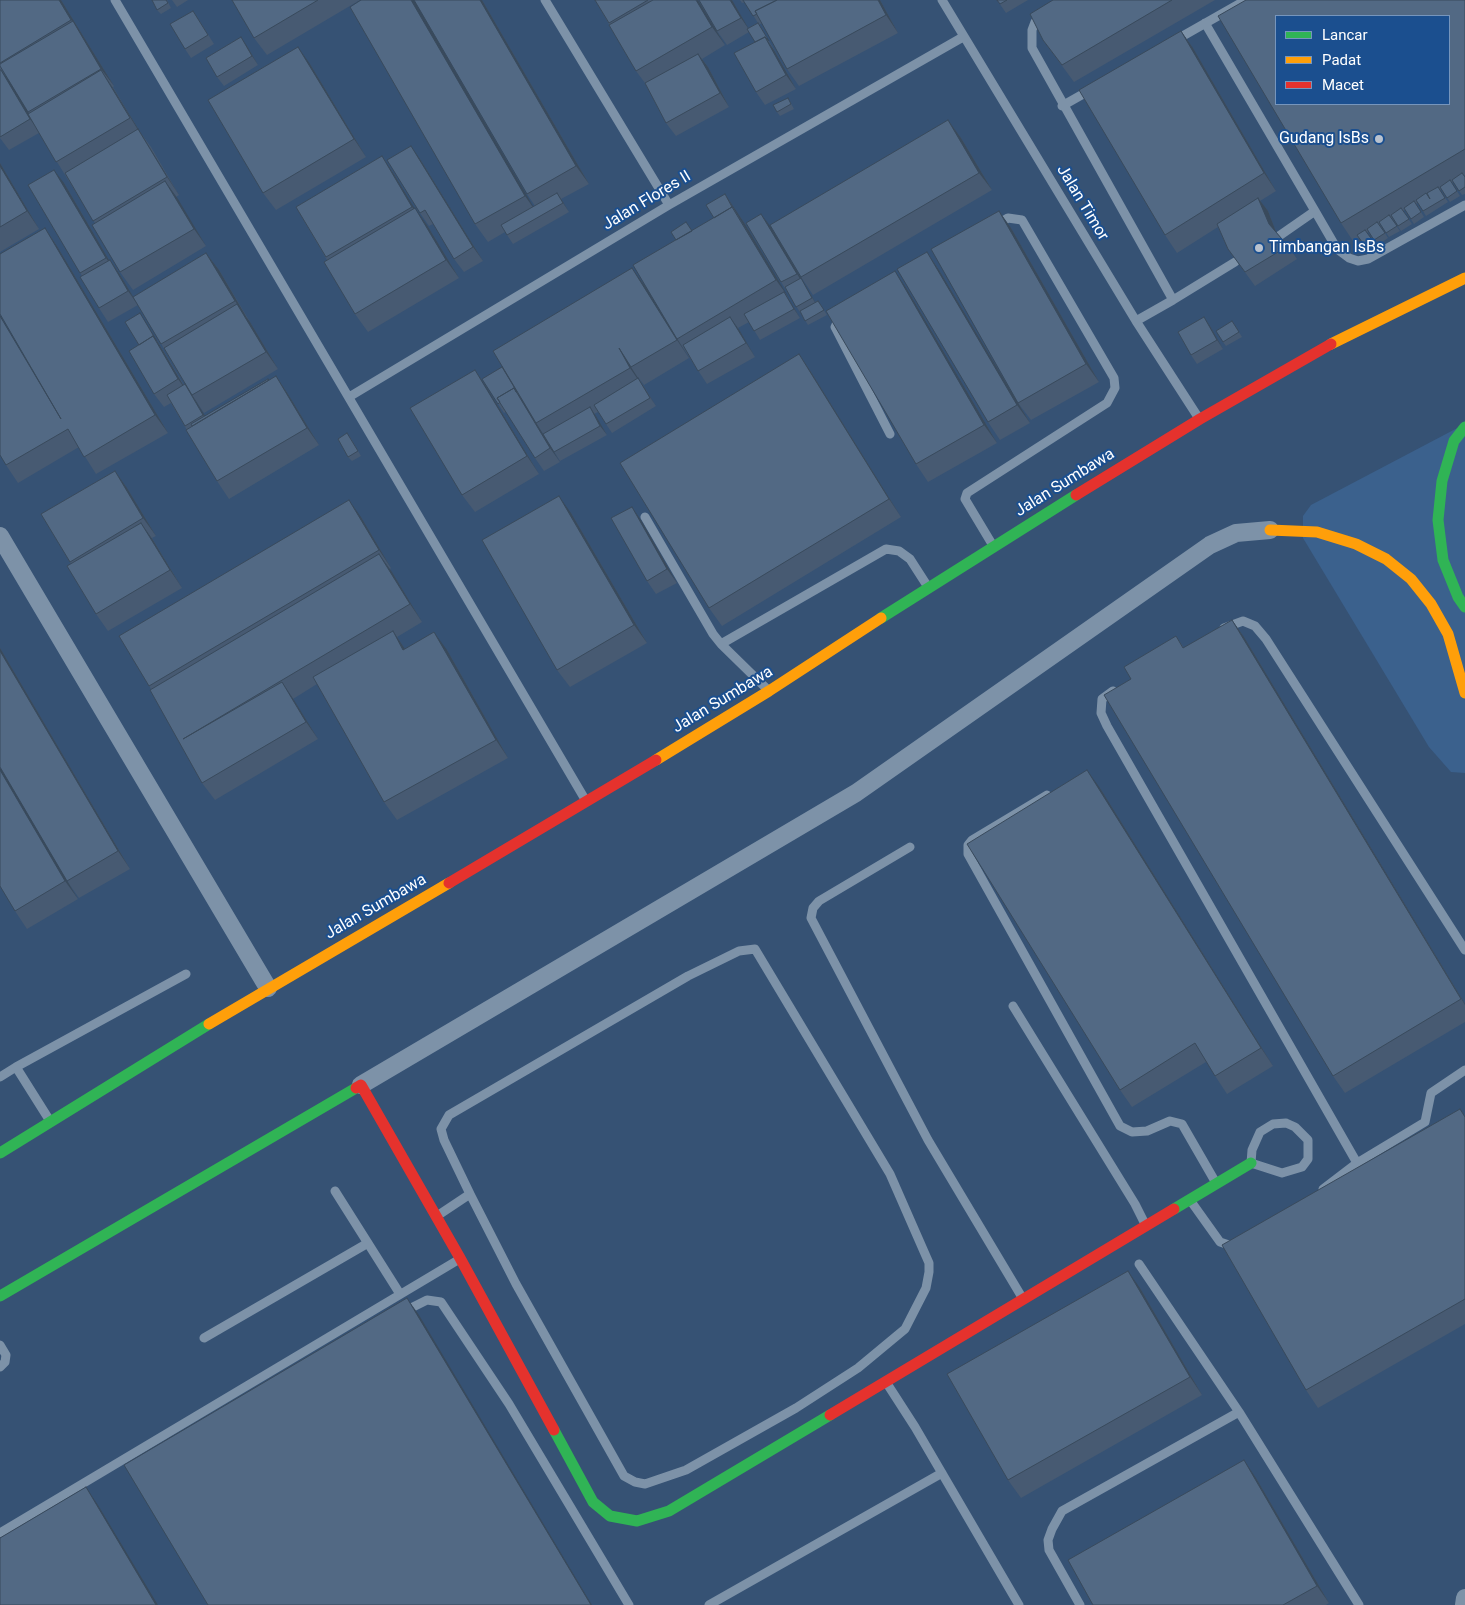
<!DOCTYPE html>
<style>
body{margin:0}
#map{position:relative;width:1465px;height:1605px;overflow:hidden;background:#365274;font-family:Roboto,sans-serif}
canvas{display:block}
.legend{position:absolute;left:1275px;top:15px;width:175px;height:90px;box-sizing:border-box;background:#1b4f8f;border:1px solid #7695bc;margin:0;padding:6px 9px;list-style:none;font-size:15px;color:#fff}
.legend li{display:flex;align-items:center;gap:10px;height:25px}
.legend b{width:25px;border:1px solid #7695bc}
</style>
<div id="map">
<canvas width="1465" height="1605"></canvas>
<ul class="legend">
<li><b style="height:6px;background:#30b455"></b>Lancar</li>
<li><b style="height:6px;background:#ff9f0a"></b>Padat</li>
<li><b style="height:6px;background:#e5322d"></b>Macet</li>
</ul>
</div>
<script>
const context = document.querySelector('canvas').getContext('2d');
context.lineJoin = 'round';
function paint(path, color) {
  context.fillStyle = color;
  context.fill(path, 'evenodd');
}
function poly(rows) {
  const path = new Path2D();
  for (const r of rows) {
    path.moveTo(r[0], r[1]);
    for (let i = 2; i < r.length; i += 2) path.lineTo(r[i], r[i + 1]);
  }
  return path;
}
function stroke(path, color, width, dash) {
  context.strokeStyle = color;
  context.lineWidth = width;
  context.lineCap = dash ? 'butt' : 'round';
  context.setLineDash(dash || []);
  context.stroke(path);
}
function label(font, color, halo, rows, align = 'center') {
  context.font = font + ' Roboto,sans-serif';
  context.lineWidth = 4;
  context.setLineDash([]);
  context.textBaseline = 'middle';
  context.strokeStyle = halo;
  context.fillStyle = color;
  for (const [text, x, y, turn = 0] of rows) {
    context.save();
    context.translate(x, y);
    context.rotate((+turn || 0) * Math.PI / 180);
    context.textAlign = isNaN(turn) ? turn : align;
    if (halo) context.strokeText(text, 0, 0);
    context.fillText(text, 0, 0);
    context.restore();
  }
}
paint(poly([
 [1465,424,1465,773,1451,772,1429,747,1303,538,1303,516,1311,505]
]), '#3b618d');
stroke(poly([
 [115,0,586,801],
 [545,0,669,205],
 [942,0,1136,321,1198,417],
 [1044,17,1035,22,1032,30,1032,48,1173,300,1235,262],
 [1205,23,1315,211],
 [1174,41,1246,0],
 [1062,106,1092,89],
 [1279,236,1315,211,1337,249,1349,258,1358,261,1368,259,1465,205],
 [840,316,835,327,890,434],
 [1136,321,1173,300],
 [349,397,669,205,963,37],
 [645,517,713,634,721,644,886,549,899,551,910,559,928,587],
 [992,544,965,499,967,493,1107,403,1115,388,1114,378,1022,220,1008,218,996,225],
 [1224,628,1243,621,1255,626,1266,639,1465,950],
 [721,644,767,689],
 [1113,691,1102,699,1101,713,1107,726,1357,1163,1425,1122,1431,1093,1465,1070],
 [1047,795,972,840,968,845,968,854,1120,1126,1132,1132,1147,1131,1170,1121,1182,1124,1216,1183],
 [910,847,819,901,813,908,811,918,928,1140,1023,1299],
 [1013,1006,1135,1204,1145,1224],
 [16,1067,186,974],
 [0,1077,16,1067,50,1121],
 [1286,1123,1295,1127,1308,1140,1308,1159,1302,1167,1282,1173,1251,1163,1252,1150,1260,1132,1273,1124,1286,1123],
 [1323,1189,1357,1163],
 [335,1191,400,1294],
 [1190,1200,1220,1242,1235,1247],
 [437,1216,470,1194,444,1140,441,1129,449,1115,688,976,739,951,755,949,890,1174,929,1263,929,1272,926,1288,905,1329,858,1368,796,1408,686,1470,645,1484,635,1482,624,1476,516,1284,470,1194],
 [1139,1264,1239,1412,1359,1605],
 [403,1312,427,1300,441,1302,509,1404,629,1605],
 [204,1338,368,1243],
 [0,1345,6,1355,5,1362,0,1367],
 [886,1382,915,1427,1019,1605],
 [0,1533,458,1260],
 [709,1605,942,1473],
 [1080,1605,1049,1550,1048,1540,1052,1529,1062,1511,1239,1412]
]), '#7d92a8', 9);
stroke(poly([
 [0,536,268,988],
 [361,1085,856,793,1210,545,1236,533,1270,530],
 [1464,1605,1465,1598]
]), '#7d92a8', 18);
stroke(poly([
 [1465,427,1454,441,1442,481,1438,520,1443,560,1458,597,1465,607],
 [881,618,1076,495],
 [0,1153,209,1024],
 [1174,1209,1251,1163],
 [0,1296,356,1088],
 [554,1430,593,1502,610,1516,637,1521,669,1511,830,1415]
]), '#30b455', 11);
stroke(poly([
 [1331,344,1465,278],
 [1270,530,1317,532,1356,544,1386,559,1411,579,1431,604,1448,634,1465,693],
 [656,760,769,691,881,618],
 [209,1024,449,883]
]), '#ff9f0a', 11);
stroke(poly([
 [1076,495,1200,419,1331,344],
 [449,883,656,760],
 [356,1088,361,1085,460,1258,554,1430],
 [830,1415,1174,1209]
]), '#e5322d', 11);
paint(poly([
 [0,0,61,0,114,86,113,87,140,132,151,147,179,195,176,197,206,246,133,290,120,272,95,223,39,133,9,150,0,138],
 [167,0,171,8,161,14,157,10],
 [172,0,188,0,177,7],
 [232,0,360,0,267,55,254,38],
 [361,0,414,0,533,207,535,206,527,194,482,0,589,184,561,199,569,212,513,244,505,232,488,242,475,224],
 [595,0,698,0,725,45,702,59,708,67,729,107,676,136,666,123,645,83,636,71],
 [699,0,732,0,748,28,758,23,745,2,742,3,740,0,880,0,898,33,799,86,787,69,762,23,759,25,772,46,796,89,765,105,756,92,755,42,749,32,727,45,717,31],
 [997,0,1028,0,1006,13],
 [1053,0,1215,0,1074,82,1043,40],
 [1465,0,1465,175,1464,175,1465,177,1465,194,1462,195,1453,182,1452,183,1460,196,1450,202,1441,189,1440,190,1448,202,1426,216,1418,203,1416,204,1424,217,1414,224,1405,210,1403,211,1412,224,1401,231,1392,218,1391,218,1400,231,1389,237,1381,225,1380,225,1388,238,1378,245,1369,232,1367,233,1376,245,1368,251,1359,238,1353,241,1341,223],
 [199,20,214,44,191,58,185,49],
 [1181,31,1193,48,1276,191,1260,201,1268,211,1276,232,1288,246,1297,259,1255,286,1228,249,1218,227,1177,253,1165,235],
 [247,46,258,65,224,86,217,77],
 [310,64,366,157,276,210,263,193],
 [788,98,794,109,780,116,777,112],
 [948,120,961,138,992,190,813,295,801,277],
 [382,156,394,174,414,208,427,225,459,278,368,332,355,314,327,260,296,207],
 [420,159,483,261,464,272,454,259,433,224,429,226,420,213],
 [0,163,39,229,0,252],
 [64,183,109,260,110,260,119,273,133,297,206,253,219,270,278,369,204,413,196,401,205,416,276,376,288,394,319,445,229,499,217,481,171,403,164,407,154,394,139,345,146,322,184,385,185,384,138,305,108,322,99,308,82,276,28,185],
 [725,194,745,224,800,318,760,340,749,322,738,328,755,357,707,384,680,343,689,358,644,385,638,377,656,406,612,433,598,412,594,414,607,435,560,461,538,426,560,462,544,471,535,458,506,412,504,413,498,404,502,367,632,268,645,286,668,324,692,231,714,218],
 [999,211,1011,228,1099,382,1031,420,1018,403],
 [771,227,815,302,818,301,827,315,808,325,781,282],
 [45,228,57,246,168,433,96,474,79,447,18,483,6,465],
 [927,252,939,270,1030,423,1000,440,988,422],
 [907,289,997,443,928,482,916,464],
 [1232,321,1242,337,1226,346,1223,342],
 [1210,326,1223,349,1197,364,1191,355],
 [799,354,811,372,901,517,722,626,709,608],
 [475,370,487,388,539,474,475,512,462,495],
 [350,437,361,456,352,461,348,457],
 [115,471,127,488,156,536,152,538,182,588,108,631,96,614,71,564,41,514],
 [571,513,647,643,570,687,557,670],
 [361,517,391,568,390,569,422,622,397,637,405,649,447,650,508,758,397,820,384,802,317,684,293,699,318,739,215,800,202,783,151,689,119,636],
 [641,520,677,583,656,594,647,581],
 [1232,620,1244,637,1465,1004,1465,1022,1345,1093,1333,1076,1131,679,1176,636,1184,648],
 [0,648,130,869,79,898,67,881,0,767],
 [0,767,78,899,27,929,15,911],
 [1100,788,1273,1066,1227,1094,1206,1062,1132,1107,1120,1090],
 [1465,1116,1465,1324,1318,1408,1306,1390],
 [1140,1288,1202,1395,1021,1498,1008,1480],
 [1256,1478,1329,1603,1326,1605,1093,1605]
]), '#475a72');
paint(poly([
 [59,0,61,0,114,86,101,69],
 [411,0,414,0,537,213,525,196],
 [480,0,482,0,589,184,576,166],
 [696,0,698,0,725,45,712,27],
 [730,0,732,0,750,31,741,18],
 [878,0,880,0,898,33,886,15],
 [1181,31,1193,48,1276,191,1264,173],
 [241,37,247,46,258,65,252,56],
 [765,37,774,50,796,89,786,75],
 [298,47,310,64,366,157,354,139],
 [698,54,708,67,729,107,720,93],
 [1,70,11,83,40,132,30,119],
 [101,70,113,88,179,195,167,177],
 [948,120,961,138,992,190,979,173],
 [411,146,420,159,483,261,473,247],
 [382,156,394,174,424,224,412,207],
 [0,163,39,229,27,211,0,166],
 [54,170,64,183,116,272,106,258],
 [165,181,178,199,206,246,194,229],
 [557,193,563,202,569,212,563,203],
 [725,194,745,224,789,298,776,280],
 [1258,198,1268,211,1278,237,1269,224],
 [415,208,427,225,459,278,446,260],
 [999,211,1011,228,1099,382,1086,364],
 [761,214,771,227,818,307,797,274],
 [45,228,57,246,168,433,155,415],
 [927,252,939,270,1030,423,1017,405],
 [206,253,219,270,247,318,235,301],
 [110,260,119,273,138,305,128,291],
 [632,268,645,286,689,358,677,340],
 [895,271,907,289,997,443,984,425],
 [784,292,790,301,800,318,794,309],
 [237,304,250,322,278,369,266,352],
 [140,313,146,322,188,393,178,379],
 [730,317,740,331,755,357,746,343],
 [1204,317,1210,326,1223,349,1217,340],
 [619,348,631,367,656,406,630,368],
 [799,354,811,372,901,517,889,499],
 [475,370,487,388,539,474,527,456],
 [276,376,288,394,319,445,307,428],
 [185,384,196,401,210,424,203,415],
 [514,388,523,401,560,462,550,448],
 [590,407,596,416,607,435,600,426],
 [115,471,127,488,156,536,143,518],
 [559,496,571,513,647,643,634,625],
 [349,500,361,517,391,568,379,550],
 [632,507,641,520,677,583,667,569],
 [141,523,153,540,182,588,170,570],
 [379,554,392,572,422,622,410,604],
 [1232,620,1244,637,1465,1004,1465,1005],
 [393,631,405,649,403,650],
 [434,632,447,650,508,758,496,740],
 [0,648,130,869,118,851,0,651],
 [282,682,294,700,318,739,306,722],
 [0,767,78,899,65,881,0,770],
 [1087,770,1100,788,1273,1066,1261,1048],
 [1128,1271,1140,1288,1202,1395,1190,1377],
 [407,1298,419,1315,592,1605,591,1605],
 [1244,1460,1256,1478,1329,1603,1317,1586],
 [86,1487,98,1505,158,1605,156,1605]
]), '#394a5c');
const building = poly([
 [0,0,59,0,71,20,0,63,0,0],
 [152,0,166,0,168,3,157,10,152,0],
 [232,0,318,0,254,38,232,0],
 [361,0,411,0,525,196,475,224,350,7,361,0],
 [414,0,480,0,576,166,527,194,414,0],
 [595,0,648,0,609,23,595,0],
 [653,0,696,0,712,27,636,71,609,25,653,0],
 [699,0,730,0,741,18,717,31,699,0],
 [743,0,777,0,755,11,757,14,753,16,743,0],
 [777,0,878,0,886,15,787,69,755,11,777,0],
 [997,0,1007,0,1000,4,997,0],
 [1053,0,1172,0,1062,65,1043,40,1030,14,1053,0],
 [1246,0,1465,0,1465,149,1341,223,1218,16,1246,0],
 [1276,16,1449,16,1449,104,1276,104,1276,16],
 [193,11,208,35,185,49,170,24,193,11],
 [73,21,101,69,28,112,0,66,0,64,73,21],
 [758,23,769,41,765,37,755,42,747,29,758,23],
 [1181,31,1264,173,1165,235,1079,90,1181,31],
 [241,37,252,56,217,77,206,58,241,37],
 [765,37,786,75,756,92,734,53,765,37],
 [298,47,354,139,263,193,208,100,298,47],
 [698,54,720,93,666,123,645,83,698,54],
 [0,70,1,70,30,119,0,137,0,70],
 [101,70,130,118,56,162,28,114,101,70],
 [788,98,791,104,777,112,773,105,788,98],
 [948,120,979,173,801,277,770,225,948,120],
 [138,129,167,177,93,221,65,173,138,129],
 [411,146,473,247,454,259,425,210,420,213,387,160,411,146],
 [382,156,412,207,326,257,296,207,382,156],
 [0,166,27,211,0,227,0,166],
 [54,170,106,258,80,273,28,185,54,170],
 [1462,173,1465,177,1465,187,1459,191,1452,180,1462,173],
 [1450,180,1457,191,1447,198,1440,187,1450,180],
 [165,181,194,229,120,272,92,225,165,181],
 [1438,187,1445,198,1423,211,1416,200,1426,193,1430,199,1427,193,1438,187],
 [557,193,563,203,507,235,501,225,557,193],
 [725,194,732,207,714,218,706,205,725,194],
 [1258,198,1269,224,1288,246,1245,272,1228,249,1217,224,1258,198],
 [1414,201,1421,212,1411,219,1404,208,1414,201],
 [732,207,776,280,677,339,633,265,732,207],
 [415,208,446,260,355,314,324,262,415,208],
 [1401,208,1409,219,1398,226,1391,215,1401,208],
 [999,211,1086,364,1018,403,931,249,999,211],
 [761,214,797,274,781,282,746,223,761,214],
 [1389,215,1397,226,1386,233,1379,222,1389,215],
 [686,222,692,231,676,240,671,232,686,222],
 [1377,222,1385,233,1374,240,1367,229,1377,222],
 [45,228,155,415,84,457,68,429,6,465,0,455,0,316,61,419,0,314,0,254,45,228],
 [1365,230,1373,241,1365,246,1357,235,1365,230],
 [927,252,1017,405,988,422,897,269,927,252],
 [206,253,235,301,161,344,133,297,206,253],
 [110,260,128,291,99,308,80,277,110,260],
 [632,268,677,340,631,367,619,348,630,368,536,423,493,351,632,268],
 [895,271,984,425,916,464,826,311,895,271],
 [801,278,812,298,796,307,785,287,801,278],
 [784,292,794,309,754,331,744,314,784,292],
 [818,301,824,310,805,321,800,311,818,301],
 [237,304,266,352,192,395,164,348,237,304],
 [140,313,156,340,153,336,139,345,125,322,140,313],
 [730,317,746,343,698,371,683,345,730,317],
 [1204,317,1217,340,1191,355,1178,332,1204,317],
 [1232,321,1239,332,1223,342,1216,331,1232,321],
 [153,336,178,379,154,394,129,351,153,336],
 [799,354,889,499,709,608,620,463,799,354],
 [502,367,517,392,516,392,514,388,497,398,500,402,498,404,482,379,502,367],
 [475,370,527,456,462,495,410,408,475,370],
 [276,376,307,428,217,481,186,430,276,376],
 [638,378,650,398,606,424,594,405,638,378],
 [268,379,269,380,192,426,191,424,268,379],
 [185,384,203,415,185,426,167,395,185,384],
 [514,388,550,448,535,458,497,398,514,388],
 [590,407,600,426,554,452,543,434,590,407],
 [347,433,358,451,348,457,338,439,347,433],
 [115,471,143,518,70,562,41,514,115,471],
 [559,496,634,625,557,670,482,540,559,496],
 [349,500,379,550,149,686,119,636,349,500],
 [632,507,667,569,647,581,611,518,632,507],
 [141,523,170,570,96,614,67,566,141,523],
 [379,554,410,604,183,739,282,682,306,722,202,783,150,690,379,554],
 [1232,620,1461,999,1333,1076,1104,695,1131,679,1124,667,1176,636,1183,648,1232,620],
 [393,631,403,650,434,632,496,740,384,802,313,677,393,631],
 [0,651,118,851,67,881,0,767,0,651],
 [0,770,65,881,15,911,0,886,0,770],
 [1087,770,1261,1048,1215,1076,1195,1043,1120,1090,967,844,1087,770],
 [1460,1109,1465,1117,1465,1299,1306,1390,1222,1245,1460,1109],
 [1128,1271,1190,1377,1008,1480,947,1374,1128,1271],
 [407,1298,591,1605,208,1605,124,1465,407,1298],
 [1244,1460,1317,1586,1283,1605,1093,1605,1068,1560,1244,1460],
 [86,1487,156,1605,0,1605,0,1538,86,1487]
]);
paint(building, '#526984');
stroke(building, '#394a5c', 1);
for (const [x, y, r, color] of [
 [1379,139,5,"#b9c2ce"],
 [1259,248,5,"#b9c2ce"]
]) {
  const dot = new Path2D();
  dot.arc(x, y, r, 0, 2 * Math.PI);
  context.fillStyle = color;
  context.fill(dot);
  stroke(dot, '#1b4f8f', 2);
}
label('16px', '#fff', '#1b4f8f', [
 ["Gudang IsBs",1369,139],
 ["Timbangan IsBs",1269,248,"left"]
], 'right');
label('16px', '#fff', '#1b4f8f', [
 ["Jalan Flores II",647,201,-31],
 ["Jalan Timor",1082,203,59],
 ["Jalan Sumbawa",1065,483,-32],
 ["Jalan Sumbawa",723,700,-31],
 ["Jalan Sumbawa",376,907,-30]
]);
</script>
